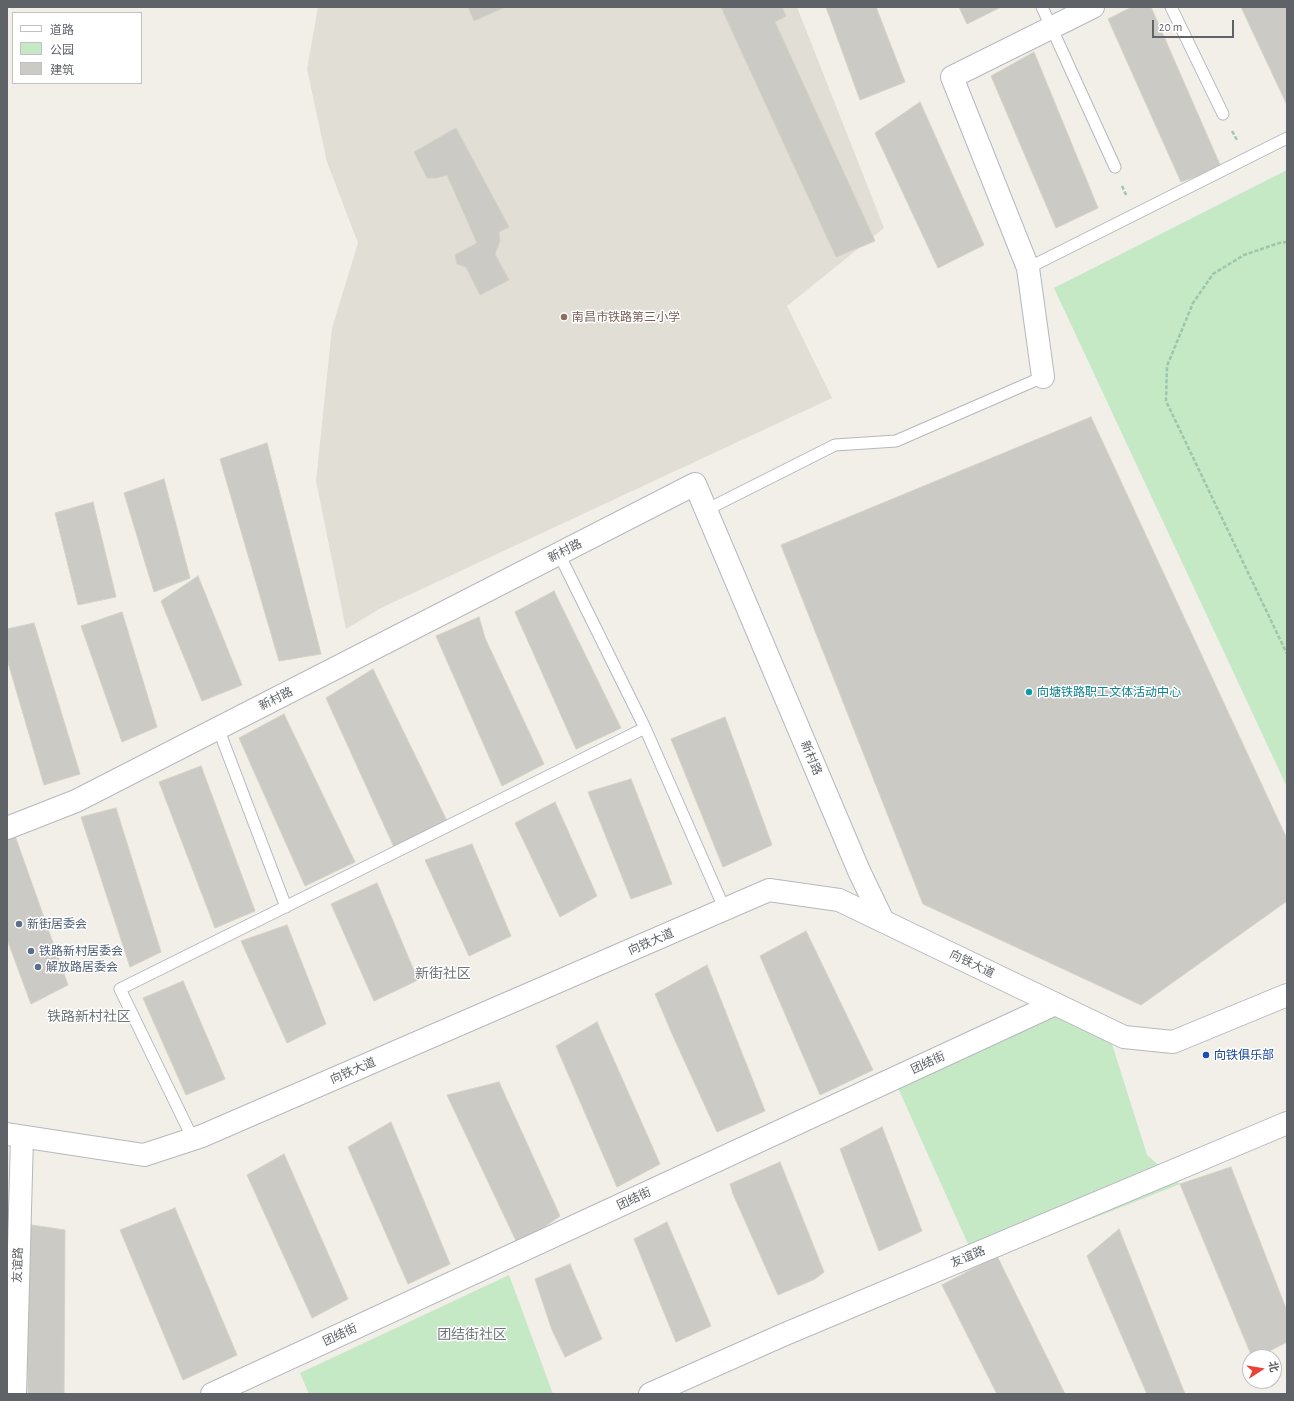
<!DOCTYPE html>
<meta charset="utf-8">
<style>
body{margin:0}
#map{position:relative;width:1294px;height:1401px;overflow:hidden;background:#f1efe8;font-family:"Alegreya Sans","Noto Sans SC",sans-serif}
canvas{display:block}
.frame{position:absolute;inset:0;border:8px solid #5f6368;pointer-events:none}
.legend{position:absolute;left:12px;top:12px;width:130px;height:72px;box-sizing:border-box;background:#fff;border:1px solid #bfc1c3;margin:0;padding:5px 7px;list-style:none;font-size:12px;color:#5f6368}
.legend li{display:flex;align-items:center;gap:8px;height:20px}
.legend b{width:20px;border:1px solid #bfc1c3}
.north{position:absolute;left:1242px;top:1349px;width:40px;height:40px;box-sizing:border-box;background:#fff;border:1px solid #bfc1c3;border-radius:50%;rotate:78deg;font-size:11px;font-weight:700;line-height:16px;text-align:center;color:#5f6368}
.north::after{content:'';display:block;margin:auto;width:14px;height:18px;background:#ea4335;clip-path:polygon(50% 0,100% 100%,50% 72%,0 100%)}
.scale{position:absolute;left:1152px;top:20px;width:82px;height:18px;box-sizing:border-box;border:2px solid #5f6368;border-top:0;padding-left:5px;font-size:12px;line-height:14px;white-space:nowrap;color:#5f6368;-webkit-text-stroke:3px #fff;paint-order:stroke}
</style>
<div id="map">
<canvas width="1294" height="1401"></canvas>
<div class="frame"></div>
<ul class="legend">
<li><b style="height:5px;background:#fff"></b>道路</li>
<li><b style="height:11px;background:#c5e8c5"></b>公园</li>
<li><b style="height:11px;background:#cccac5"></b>建筑</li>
</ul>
<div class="north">北</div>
<div class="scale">20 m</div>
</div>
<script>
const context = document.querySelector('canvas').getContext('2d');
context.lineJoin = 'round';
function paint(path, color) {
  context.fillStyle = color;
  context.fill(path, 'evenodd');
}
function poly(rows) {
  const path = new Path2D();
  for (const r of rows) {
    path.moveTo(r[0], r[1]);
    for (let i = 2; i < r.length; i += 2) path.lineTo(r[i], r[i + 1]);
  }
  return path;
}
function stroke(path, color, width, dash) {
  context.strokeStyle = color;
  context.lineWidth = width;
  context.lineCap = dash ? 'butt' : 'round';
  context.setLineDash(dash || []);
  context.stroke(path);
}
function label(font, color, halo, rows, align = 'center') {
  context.font = font + ' "Alegreya Sans","Noto Sans SC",sans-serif';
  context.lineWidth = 3;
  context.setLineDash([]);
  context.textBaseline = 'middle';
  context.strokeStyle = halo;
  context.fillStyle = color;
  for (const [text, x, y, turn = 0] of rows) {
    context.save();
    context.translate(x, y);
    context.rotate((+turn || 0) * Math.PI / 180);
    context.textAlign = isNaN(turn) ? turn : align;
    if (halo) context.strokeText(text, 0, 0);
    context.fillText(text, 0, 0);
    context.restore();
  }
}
paint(poly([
 [318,7,797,7,884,228,787,306,832,398,381,608,346,629,316,481,332,328,358,243,327,162,307,69]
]), '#e1ded6');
paint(poly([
 [1287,170,1287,787,1054,288],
 [1063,1008,1106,1025,1147,1155,1180,1184,977,1264,894,1079],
 [509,1275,553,1394,309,1394,300,1373]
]), '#c5e8c5');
const building = poly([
 [468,7,505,7,474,21,468,7],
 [721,7,782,7,786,16,775,22,875,241,836,257,721,7],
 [826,7,876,7,905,82,860,100,826,7],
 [959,7,1001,7,967,24,959,7],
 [1132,7,1151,7,1221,167,1181,182,1108,19,1132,7],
 [1241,7,1287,7,1287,105,1241,7],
 [1034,52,1098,208,1056,228,991,76,1034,52],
 [920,102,984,245,938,268,875,133,920,102],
 [456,128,509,227,499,232,500,241,495,254,509,280,480,295,466,267,457,264,455,255,477,243,447,175,436,178,427,178,414,152,456,128],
 [1091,417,1287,839,1287,901,1141,1005,923,904,781,545,1091,417],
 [267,443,321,654,279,661,220,459,267,443],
 [164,479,190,578,154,592,124,493,164,479],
 [93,502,116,597,78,605,55,513,93,502],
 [198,576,242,685,202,701,161,601,198,576],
 [554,591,621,728,576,749,515,612,554,591],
 [122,612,157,727,122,742,81,626,122,612],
 [479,617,485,638,544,764,502,786,436,636,479,617],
 [34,623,80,774,44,785,7,659,7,629,34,623],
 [373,669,447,821,394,847,326,698,373,669],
 [284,714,355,862,305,886,239,738,284,714],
 [725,717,772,845,723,867,671,739,725,717],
 [201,766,255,911,215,928,159,782,201,766],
 [631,779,672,884,631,899,588,792,631,779],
 [555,802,597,896,560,917,515,823,555,802],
 [116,808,161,952,130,967,81,817,116,808],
 [14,833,68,985,31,1004,7,939,7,836,14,833],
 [472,844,511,936,469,956,425,860,472,844],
 [377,883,418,980,374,1001,331,904,377,883],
 [287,925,326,1024,287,1043,241,941,287,925],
 [806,931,873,1070,820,1095,760,956,806,931],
 [707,965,765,1111,717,1132,673,1036,655,994,707,965],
 [183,981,225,1079,186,1095,143,998,183,981],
 [597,1022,660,1164,617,1187,556,1046,597,1022],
 [499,1082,560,1216,518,1245,447,1095,499,1082],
 [391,1122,450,1264,408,1284,348,1147,391,1122],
 [882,1127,922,1231,879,1251,840,1149,882,1127],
 [284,1154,348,1299,312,1318,247,1175,284,1154],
 [780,1162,824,1272,815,1279,778,1295,733,1194,730,1184,780,1162],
 [1231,1167,1287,1311,1287,1342,1258,1357,1252,1357,1180,1184,1231,1167],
 [175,1208,237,1355,183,1380,120,1230,175,1208],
 [667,1222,711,1326,676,1342,634,1239,667,1222],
 [25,1224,65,1230,64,1394,28,1394,25,1224],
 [1119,1229,1185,1394,1147,1394,1087,1256,1119,1229],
 [997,1256,1065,1394,997,1394,942,1285,997,1256],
 [570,1264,602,1339,565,1357,552,1330,535,1279,570,1264]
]);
paint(building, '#cccac5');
stroke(building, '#d6d1c6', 1);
const service = poly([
 [1042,7,1115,167],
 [1171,7,1223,114],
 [1028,268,1287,138],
 [706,510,835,445,896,441,1043,377],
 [559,554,645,728,725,910],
 [218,728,286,907],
 [193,1139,120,989,645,728]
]);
const minor = poly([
 [1043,377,1028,268,952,77,1093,7],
 [7,828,76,801,695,484,859,871,883,921],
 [15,1394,22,1137],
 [212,1394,1055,1004],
 [650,1394,783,1335,1287,1123]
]);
const tertiary = poly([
 [7,1134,144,1155,202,1136,769,890,839,900,1124,1037,1173,1042,1287,995]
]);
stroke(service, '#b5b8bc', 13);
stroke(minor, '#b5b8bc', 24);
stroke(tertiary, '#b5b8bc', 24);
stroke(poly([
 [1232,131,1237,140],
 [1122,186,1127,197],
 [1287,242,1279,243,1244,255,1213,274,1193,303,1167,366,1166,401,1287,654]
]), '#9cc7a9', 2.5, [4, 2]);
stroke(service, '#fff', 11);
stroke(minor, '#fff', 22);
stroke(tertiary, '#fff', 22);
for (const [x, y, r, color] of [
 [564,317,4,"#8d6e63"],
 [1029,692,4,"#0f9aa8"],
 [19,924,4,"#5c6f8a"],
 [31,951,4,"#5c6f8a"],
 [38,967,4,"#5c6f8a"],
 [1206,1055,4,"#1a4fb4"]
]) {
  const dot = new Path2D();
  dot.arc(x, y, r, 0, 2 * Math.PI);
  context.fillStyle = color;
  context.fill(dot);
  stroke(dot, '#fff', 1.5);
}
label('12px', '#785e54', '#fff', [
 ["南昌市铁路第三小学",572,317]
], 'left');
label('12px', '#5f6368', '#fff', [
 ["新村路",565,551,-27],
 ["新村路",276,699,-27],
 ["新村路",811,758,67],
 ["向铁大道",651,942,-23],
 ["向铁大道",972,964,26],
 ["团结街",928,1063,-25],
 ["向铁大道",353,1071,-23],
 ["团结街",634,1199,-25],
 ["友谊路",968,1257,-23],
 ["友谊路",18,1265,-88],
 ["团结街",340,1335,-25]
]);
label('12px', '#0d838f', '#fff', [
 ["向塘铁路职工文体活动中心",1037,692]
], 'left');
label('12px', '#4e5e75', '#fff', [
 ["新街居委会",27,924],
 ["铁路新村居委会",39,951],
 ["解放路居委会",46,967]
], 'left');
label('12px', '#164399', '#fff', [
 ["向铁俱乐部",1214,1055]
], 'left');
label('14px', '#70757a', '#fff', [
 ["新街社区",443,974],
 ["铁路新村社区",89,1017],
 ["团结街社区",472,1335]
]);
</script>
